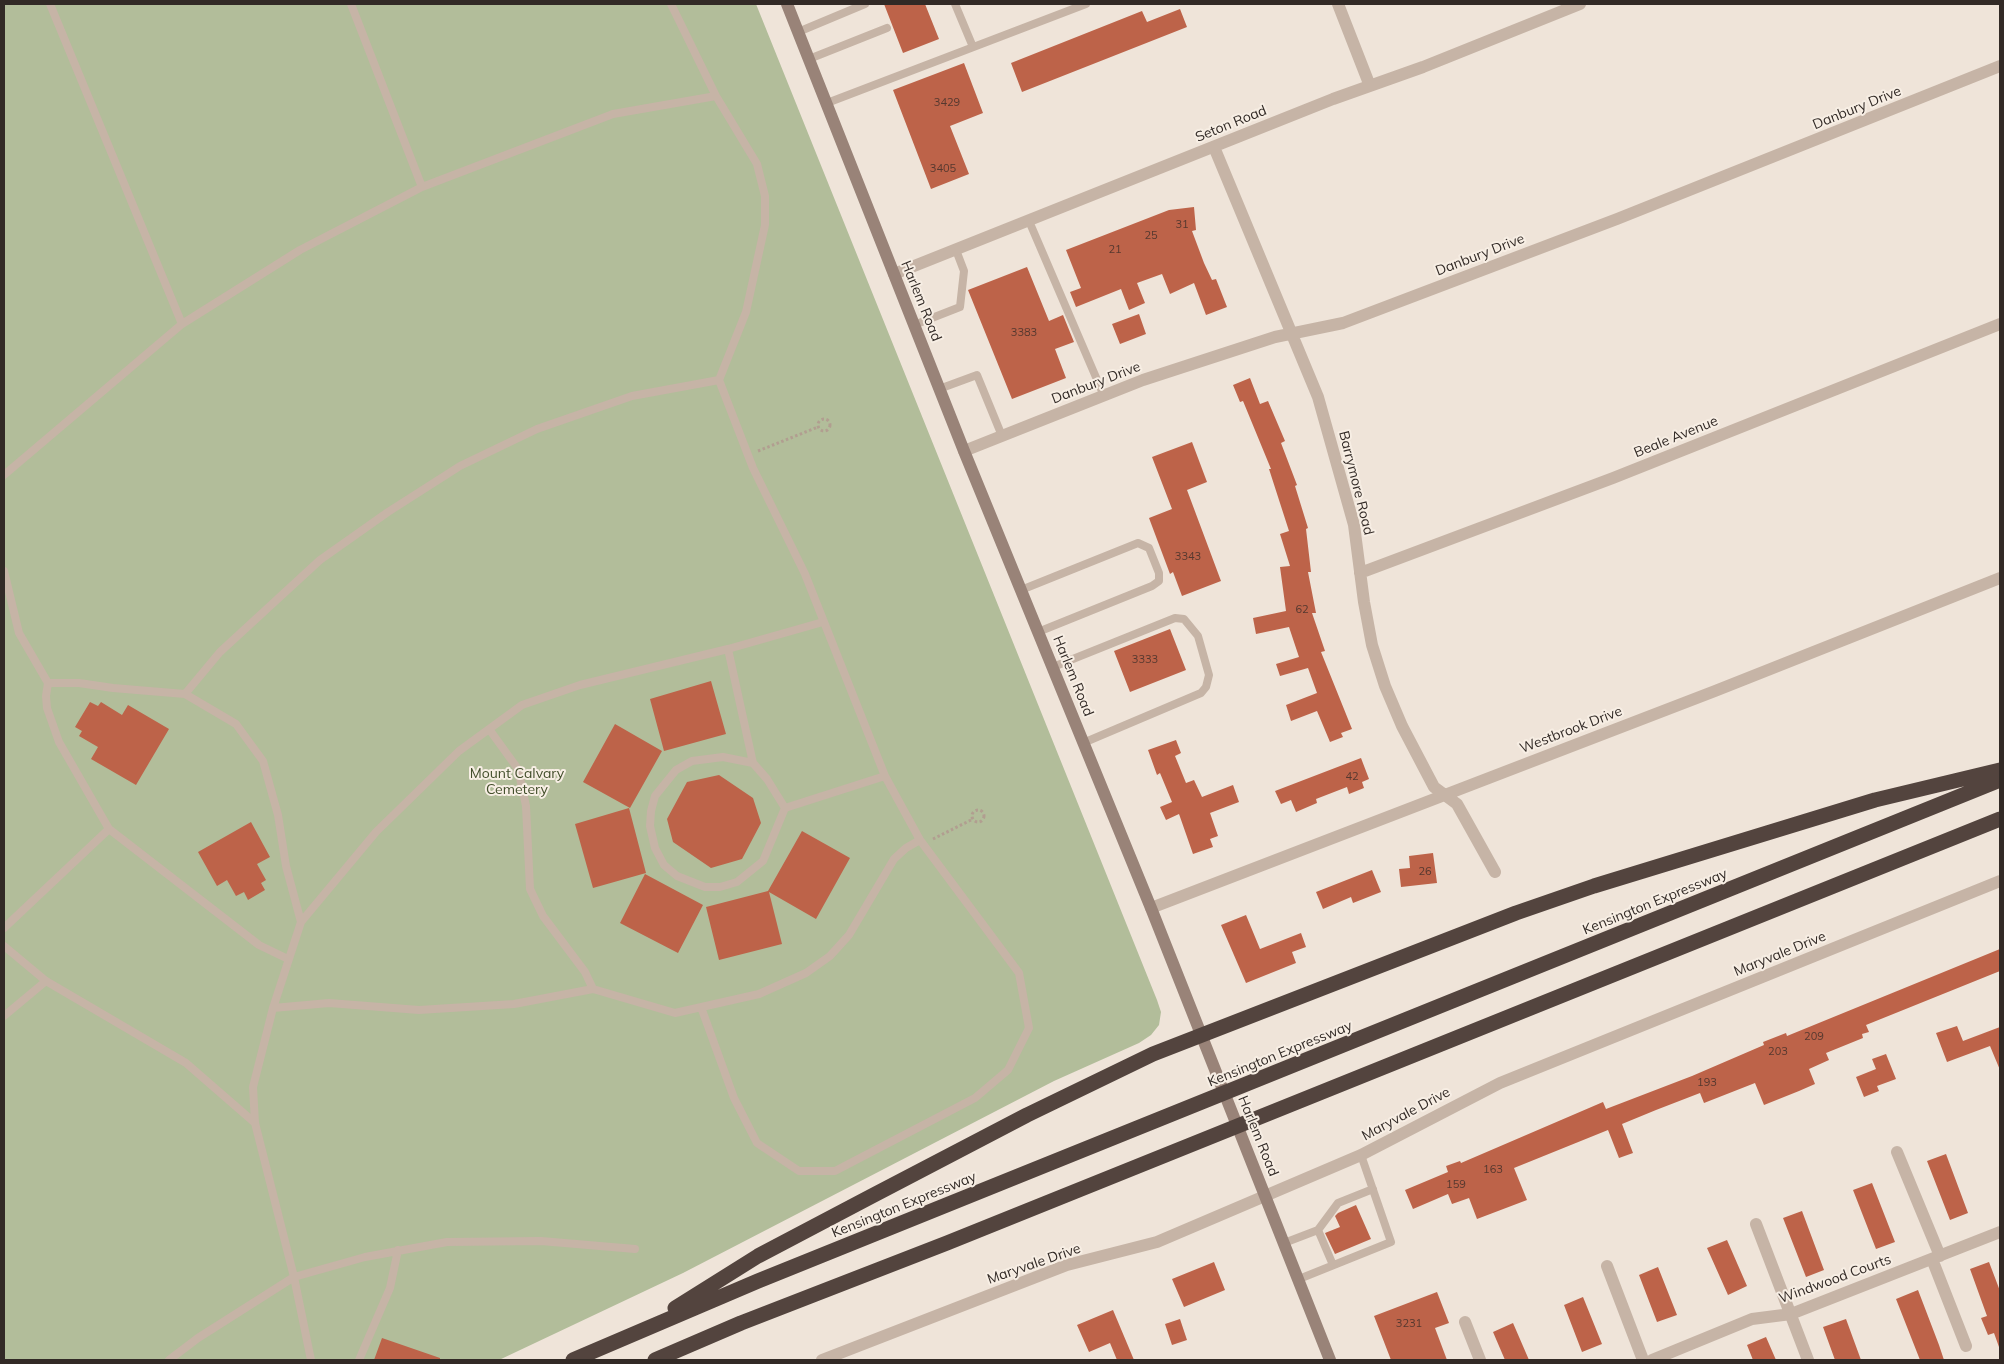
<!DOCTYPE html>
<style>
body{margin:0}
#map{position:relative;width:2004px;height:1364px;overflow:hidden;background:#efe4d9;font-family:Mulish,sans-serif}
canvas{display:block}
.frame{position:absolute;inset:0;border:5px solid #322a26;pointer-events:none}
</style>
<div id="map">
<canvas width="2004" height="1364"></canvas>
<div class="frame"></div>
</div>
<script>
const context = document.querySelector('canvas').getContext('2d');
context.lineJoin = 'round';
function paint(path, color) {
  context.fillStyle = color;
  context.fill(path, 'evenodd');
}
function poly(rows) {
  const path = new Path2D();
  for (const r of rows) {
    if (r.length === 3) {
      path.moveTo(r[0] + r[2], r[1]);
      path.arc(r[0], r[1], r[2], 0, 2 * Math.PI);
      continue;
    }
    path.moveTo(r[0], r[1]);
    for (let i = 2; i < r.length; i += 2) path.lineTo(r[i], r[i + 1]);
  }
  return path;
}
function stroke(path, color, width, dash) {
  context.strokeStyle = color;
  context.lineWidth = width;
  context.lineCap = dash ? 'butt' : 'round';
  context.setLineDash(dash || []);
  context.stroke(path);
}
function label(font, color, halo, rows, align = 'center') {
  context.font = font + ' Mulish,sans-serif';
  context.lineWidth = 4;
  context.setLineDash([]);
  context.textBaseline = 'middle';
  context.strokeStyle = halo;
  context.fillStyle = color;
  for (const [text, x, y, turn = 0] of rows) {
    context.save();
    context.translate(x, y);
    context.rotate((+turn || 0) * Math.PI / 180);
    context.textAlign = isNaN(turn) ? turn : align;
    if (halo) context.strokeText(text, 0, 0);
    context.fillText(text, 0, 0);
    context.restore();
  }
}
paint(poly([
 [4,4,756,4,1157,1000,1161,1012,1159,1025,1151,1035,1139,1043,1054,1081,683,1273,499,1360,4,1360]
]), '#b2bd9a');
paint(poly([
 [884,4,925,4,939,39,903,53],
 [1180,9,1187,27,1022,92,1011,63,1142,11,1147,22],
 [964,63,983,113,950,126,969,174,931,189,893,90],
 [1194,207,1196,230,1192,231,1204,263,1212,280,1216,279,1227,307,1206,315,1194,283,1170,294,1162,274,1137,283,1145,303,1129,310,1121,289,1076,307,1070,292,1081,288,1066,250,1169,210],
 [1027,267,1049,321,1063,315,1074,342,1055,349,1066,378,1012,399,968,290],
 [1139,314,1146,334,1120,344,1112,324],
 [1250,378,1260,404,1268,401,1285,441,1281,443,1297,485,1295,486,1308,528,1306,529,1311,572,1308,572,1316,613,1312,613,1325,651,1321,652,1352,729,1341,733,1343,737,1330,742,1317,711,1291,721,1286,705,1317,693,1308,668,1280,676,1276,664,1299,657,1289,627,1256,634,1253,618,1286,611,1280,567,1290,566,1280,534,1289,531,1269,469,1271,469,1243,401,1240,402,1233,385],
 [1192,442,1207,482,1187,490,1221,581,1182,596,1173,572,1170,574,1149,518,1172,509,1152,457],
 [1170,629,1186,670,1130,692,1114,651],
 [711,681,726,734,664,751,650,699],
 [90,702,98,706,101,702,122,715,128,705,169,729,136,785,91,759,98,747,79,736,82,731,75,727],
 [615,724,662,751,630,808,583,782],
 [1176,740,1181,753,1175,756,1186,783,1194,780,1202,797,1233,785,1239,802,1210,813,1218,836,1210,839,1213,847,1193,854,1179,814,1166,820,1160,807,1172,802,1160,773,1157,775,1148,750],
 [1361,758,1369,779,1362,782,1364,788,1349,794,1347,787,1316,799,1317,803,1296,812,1291,800,1281,804,1275,791],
 [719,775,753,798,761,823,742,859,711,868,673,842,667,819,687,782],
 [629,808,646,873,593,888,575,824],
 [251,822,270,857,257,864,266,880,261,883,265,890,248,900,244,892,236,896,227,880,217,886,198,852],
 [802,831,850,858,816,919,769,892,782,944,719,960,706,907,768,891],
 [1433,853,1437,883,1401,887,1399,869,1410,868,1409,856],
 [1372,870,1381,892,1353,903,1351,897,1323,909,1316,892],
 [645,874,703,905,678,953,620,923],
 [1246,915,1260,949,1301,933,1306,947,1292,952,1296,963,1246,983,1221,925],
 [2000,949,2000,971,1866,1025,1869,1032,1862,1034,1863,1038,1826,1053,1829,1060,1809,1069,1815,1084,1799,1091,1764,1105,1755,1083,1704,1103,1700,1093,1656,1110,1622,1124,1633,1153,1619,1158,1608,1130,1514,1168,1527,1200,1477,1219,1469,1198,1452,1204,1448,1194,1413,1209,1405,1190,1448,1172,1446,1166,1460,1161,1461,1163,1603,1102,1606,1109,1692,1076,1764,1045,1763,1042,1786,1033,1787,1036],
 [1957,1026,1963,1041,2000,1027,2000,1070,1990,1046,1947,1062,1936,1033],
 [1886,1054,1896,1079,1877,1086,1879,1091,1864,1097,1856,1077,1876,1069,1872,1059],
 [1946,1154,1968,1213,1950,1220,1927,1161],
 [1872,1183,1895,1242,1876,1249,1853,1190],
 [1356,1205,1371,1239,1335,1254,1325,1233,1340,1227,1335,1216,1338,1213],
 [1802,1211,1824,1270,1806,1277,1783,1218],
 [1727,1240,1747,1286,1728,1295,1707,1248],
 [1214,1262,1225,1290,1184,1307,1172,1279],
 [1989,1262,2000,1291,1999,1347,1994,1333,1988,1335,1981,1318,1987,1316,1970,1269],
 [1658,1267,1677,1315,1657,1322,1639,1275],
 [1918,1290,1939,1345,1944,1360,1920,1360,1896,1299],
 [1437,1292,1449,1323,1435,1328,1447,1360,1391,1360,1374,1316],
 [1583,1297,1602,1344,1582,1352,1564,1305],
 [1113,1310,1134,1360,1117,1360,1110,1343,1089,1352,1077,1325],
 [1180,1319,1187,1340,1172,1345,1165,1324],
 [1846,1319,1861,1360,1835,1360,1823,1327],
 [1513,1323,1529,1360,1505,1360,1493,1332],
 [1766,1337,1776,1360,1753,1360,1747,1345],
 [382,1338,440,1358,440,1360,374,1360]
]), '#bd6349');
stroke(poly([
 [824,425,6],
 [758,451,818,427],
 [978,816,6],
 [933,839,973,819]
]), '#b19e90', 3, [2.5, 2.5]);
stroke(poly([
 [50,4,182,324],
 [351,4,422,187],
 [671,4,716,96,757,164,765,196,765,225,746,312,719,380,753,468,805,574,885,776,920,840,1019,973,1029,1028,1008,1070,975,1098,835,1171,799,1171,757,1143,734,1098,701,1007],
 [955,4,973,47],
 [798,32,865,4],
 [809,59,887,28],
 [827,103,1086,4],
 [1029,221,1104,396],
 [914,325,960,307,964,271,956,250],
 [939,389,977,375,1002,436],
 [4,475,182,324,300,250,422,187,613,114,716,96],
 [4,571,19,633,48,683,79,683,113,688,185,694,236,724,263,761,278,815,286,866,301,922,273,1008,253,1087,255,1123,294,1277,311,1360],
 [1021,590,1138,543,1149,548,1159,573,1159,581,1152,586,1038,632],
 [728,649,753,763,767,779,785,808,885,776],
 [1053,667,1175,618,1184,619,1198,636,1209,675,1206,687,1201,693,1083,743],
 [48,683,46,696,47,708,59,742,109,829,259,945,288,959],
 [185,694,220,652,320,560,388,512,460,466,537,429,632,396,719,380],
 [489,729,518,769,526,806,530,889,543,916,585,972,593,989],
 [753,763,723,757,692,761,676,770,655,796,651,811,650,826,655,848,664,865,677,876,705,887,720,887,737,882,763,861,785,808],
 [301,922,376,832,459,751,522,705,580,685,728,649,823,622],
 [4,928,109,829],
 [4,946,46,981,186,1063,255,1123],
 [273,1008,329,1003,419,1010,514,1004,593,989,675,1013,759,994,806,973,830,956,849,935,894,859,906,848,920,840],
 [4,1016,46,981],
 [1318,1230,1333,1265],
 [1284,1243,1318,1230,1338,1203,1373,1189],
 [1299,1279,1391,1242,1361,1155],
 [169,1360,198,1338,294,1277,365,1257,447,1242,541,1241,635,1249],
 [359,1360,390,1288,398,1250]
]), '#c6b4a6', 8);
stroke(poly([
 [1338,4,1370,86],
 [1214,147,1318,397,1354,525,1364,602,1372,645,1385,686,1402,726,1434,787,1457,804,1495,872],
 [894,274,1333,99,1423,67,1580,4],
 [964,451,1143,380,1275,337,1343,323,1617,219,2000,66],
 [1360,573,1613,478,2000,324],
 [1151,908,1715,691,2000,578],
 [1897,1152,1940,1256],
 [1756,1224,1808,1360],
 [1932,1259,1966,1346],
 [1607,1266,1643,1360],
 [1465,1322,1480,1360],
 [1652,1360,1752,1319,1791,1314,2000,1232]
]), '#c6b4a6', 12);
stroke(poly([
 [822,1360,1067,1265,1157,1242,1361,1155,1500,1083,2000,881]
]), '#c6b4a6', 12);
stroke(poly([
 [787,4,964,451,1151,908,1330,1360]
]), '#998378', 12);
stroke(poly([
 [675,1308,758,1256,870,1197,1027,1115,1153,1054,1516,913,1594,886,1875,800,2000,770],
 [573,1360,758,1281,2000,780],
 [655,1360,741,1323,947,1243,2000,819]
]), '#53443e', 15);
label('11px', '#55382f', null, [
 ["3429",947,103],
 ["3405",943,169],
 ["31",1182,225],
 ["25",1151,236],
 ["21",1115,250],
 ["3383",1024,333],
 ["3343",1188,557],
 ["62",1302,610],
 ["3333",1145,660],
 ["42",1352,777],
 ["26",1425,872],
 ["209",1814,1037],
 ["203",1778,1052],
 ["193",1707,1083],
 ["163",1493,1170],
 ["159",1456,1185],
 ["3231",1409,1324]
]);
label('14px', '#322a26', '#f7eee4', [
 ["Danbury Drive",1857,108,-22],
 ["Seton Road",1231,124,-22],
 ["Danbury Drive",1480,255,-21],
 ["Harlem Road",921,301,68],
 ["Danbury Drive",1096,383,-21],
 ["Beale Avenue",1676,437,-22],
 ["Barrymore Road",1356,483,76],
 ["Harlem Road",1073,676,68],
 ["Westbrook Drive",1571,730,-21],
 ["Kensington Expressway",1655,902,-22],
 ["Maryvale Drive",1780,954,-22],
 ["Kensington Expressway",1280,1054,-22],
 ["Maryvale Drive",1406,1114,-28],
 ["Harlem Road",1258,1136,68],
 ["Kensington Expressway",904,1205,-22],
 ["Maryvale Drive",1034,1264,-19],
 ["Windwood Courts",1835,1279,-20]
]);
label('14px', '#434f2c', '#f7eee4', [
 ["Mount Calvary",517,774],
 ["Cemetery",517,790]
]);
</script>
